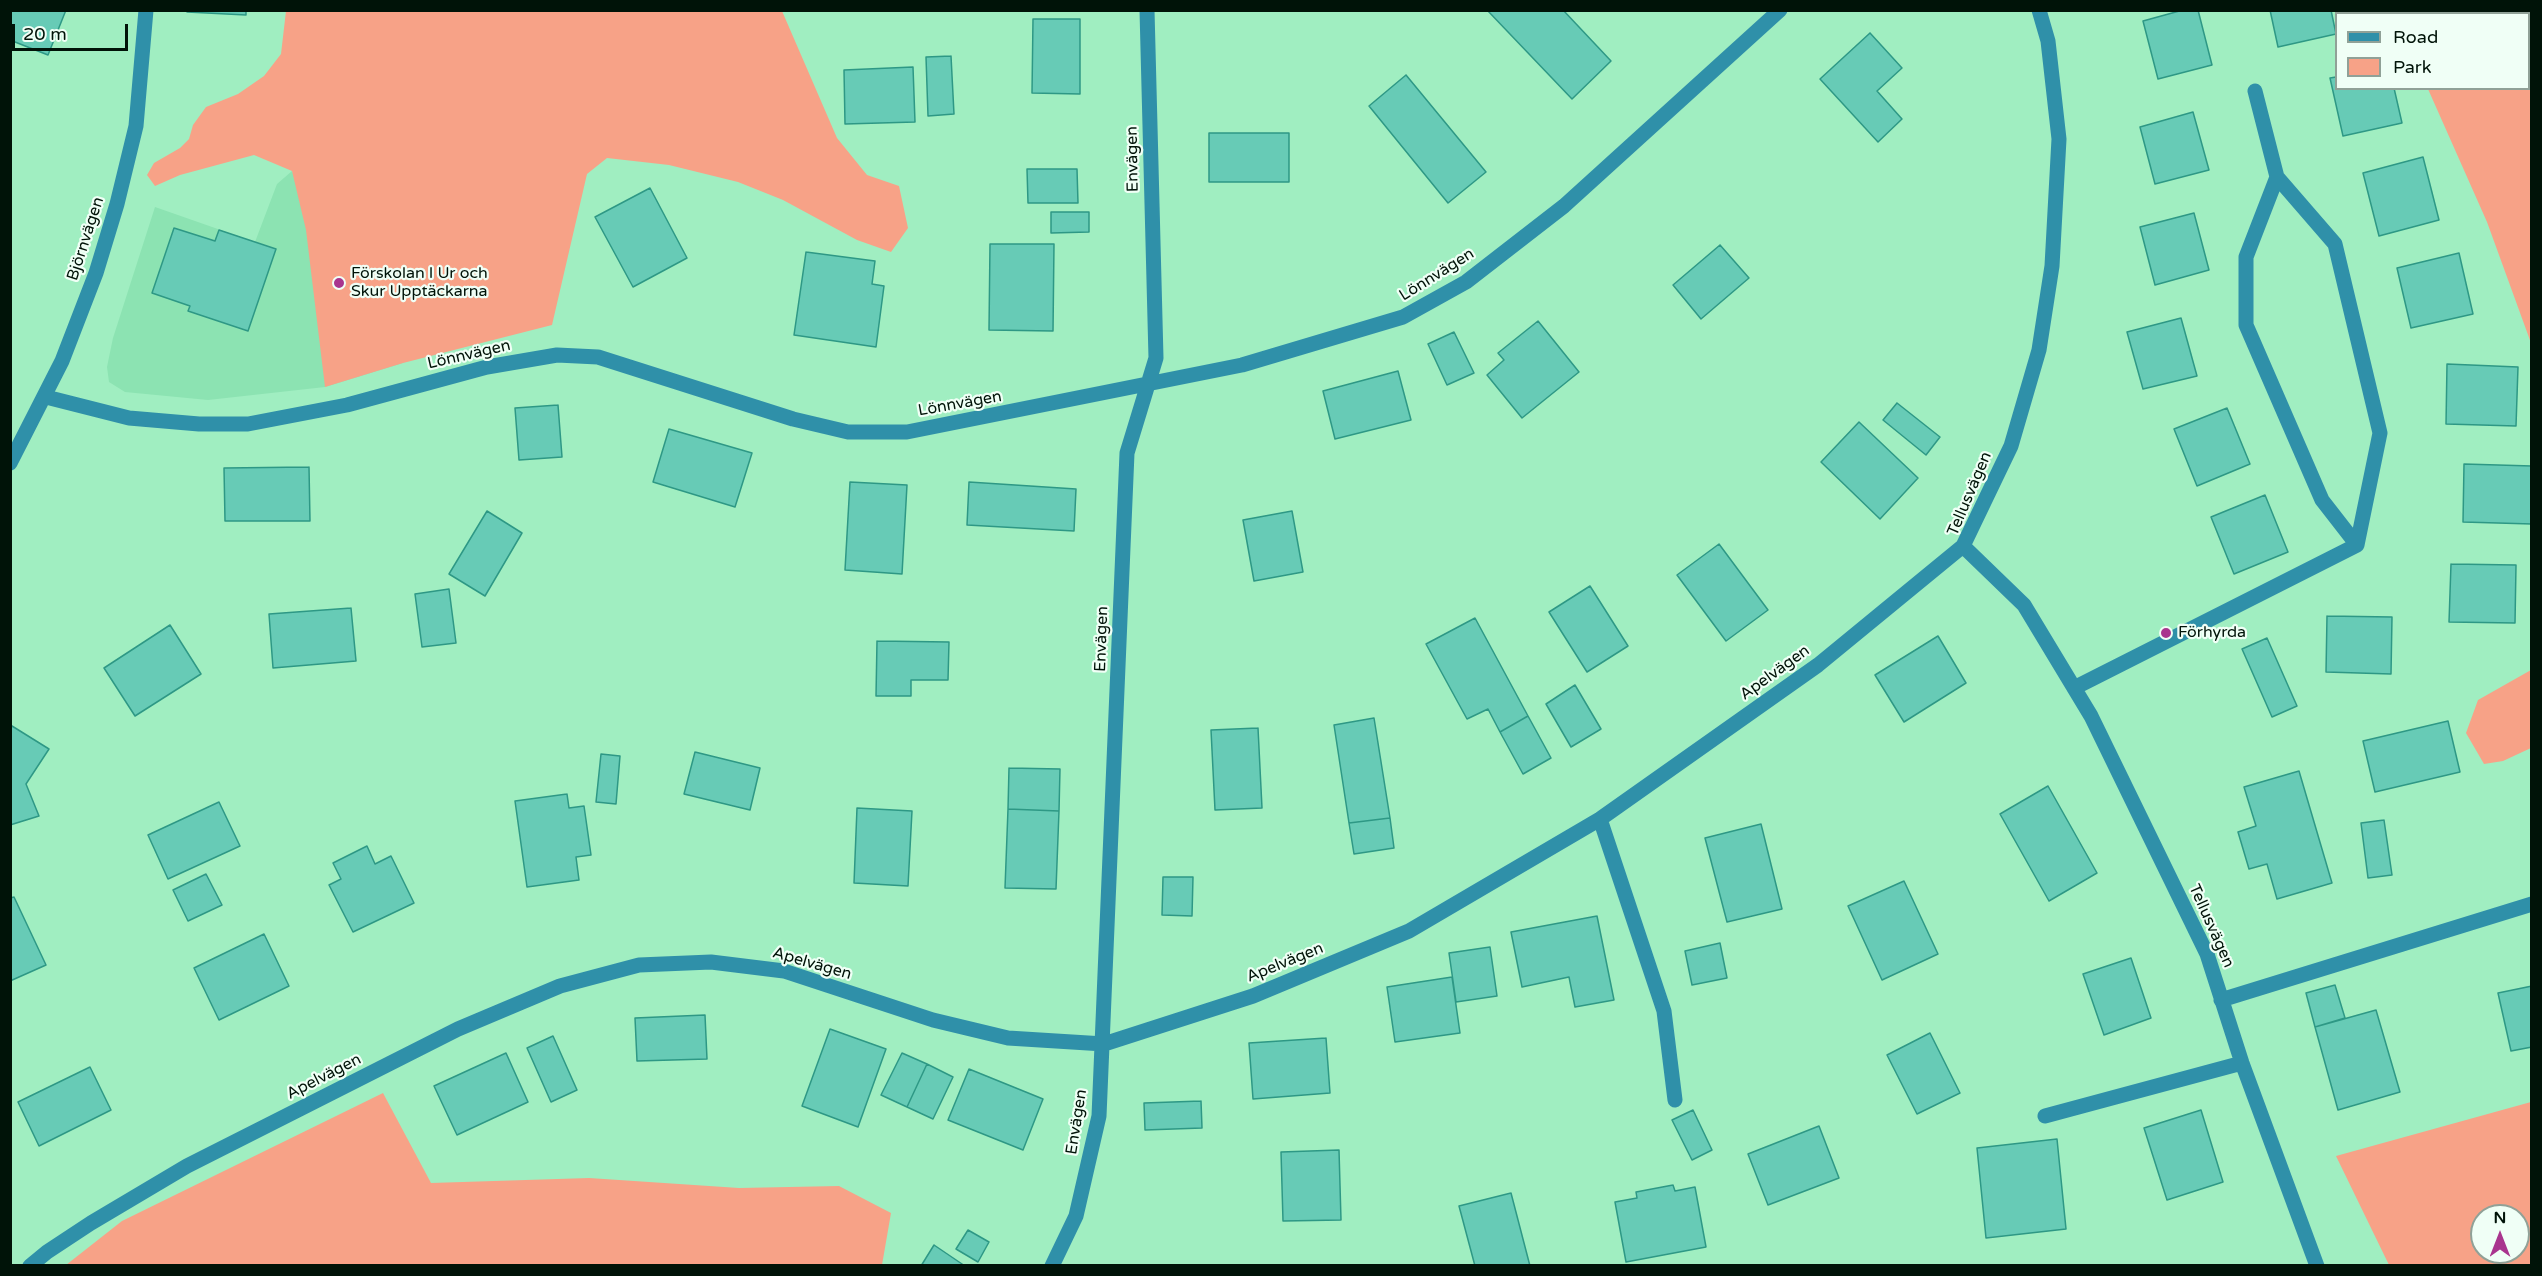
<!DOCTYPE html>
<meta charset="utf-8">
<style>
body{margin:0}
#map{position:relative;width:2542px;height:1276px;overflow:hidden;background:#a0eec1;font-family:"Varela Round",sans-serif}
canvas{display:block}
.frame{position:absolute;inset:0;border:12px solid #001308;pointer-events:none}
.legend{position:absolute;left:2335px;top:12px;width:195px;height:78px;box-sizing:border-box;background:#f0fff6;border:2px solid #90a197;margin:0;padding:8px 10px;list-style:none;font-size:18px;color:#001308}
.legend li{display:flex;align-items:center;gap:12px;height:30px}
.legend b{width:30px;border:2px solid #90a197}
.north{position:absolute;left:2470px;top:1204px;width:60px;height:60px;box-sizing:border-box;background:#f0fff6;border:2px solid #90a197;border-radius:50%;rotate:0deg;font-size:16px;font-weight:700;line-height:24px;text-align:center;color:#001308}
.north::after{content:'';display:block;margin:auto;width:21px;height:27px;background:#a9358e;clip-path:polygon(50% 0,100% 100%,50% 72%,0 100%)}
.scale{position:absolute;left:12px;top:24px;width:116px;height:27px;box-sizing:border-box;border:3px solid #001308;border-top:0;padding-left:8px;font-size:18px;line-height:21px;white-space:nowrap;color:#001308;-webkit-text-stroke:4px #f0fff6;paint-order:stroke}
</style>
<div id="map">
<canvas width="2542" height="1276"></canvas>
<div class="frame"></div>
<ul class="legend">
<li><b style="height:8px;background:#2f90a9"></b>Road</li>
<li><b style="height:16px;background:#f7a287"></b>Park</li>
</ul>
<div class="north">N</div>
<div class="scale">20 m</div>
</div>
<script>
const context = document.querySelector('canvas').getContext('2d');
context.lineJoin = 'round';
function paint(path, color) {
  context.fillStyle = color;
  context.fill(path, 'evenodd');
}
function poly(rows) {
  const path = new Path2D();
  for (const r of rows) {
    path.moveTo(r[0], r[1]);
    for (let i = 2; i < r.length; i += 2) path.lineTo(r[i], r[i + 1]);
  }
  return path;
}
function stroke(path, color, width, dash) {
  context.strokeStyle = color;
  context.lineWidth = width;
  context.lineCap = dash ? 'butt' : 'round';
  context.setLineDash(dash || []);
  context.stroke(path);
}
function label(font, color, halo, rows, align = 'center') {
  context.font = font + ' "Varela Round",sans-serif';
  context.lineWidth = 4.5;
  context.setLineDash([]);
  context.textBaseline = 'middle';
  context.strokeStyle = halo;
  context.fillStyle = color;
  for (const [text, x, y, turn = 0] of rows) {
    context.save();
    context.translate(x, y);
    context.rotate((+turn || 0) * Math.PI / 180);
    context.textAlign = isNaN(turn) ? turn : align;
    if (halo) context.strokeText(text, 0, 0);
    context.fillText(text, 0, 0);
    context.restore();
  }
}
paint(poly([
 [292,171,403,363,325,387,208,400,125,392,109,382,107,367,113,338,155,207,255,242,277,184]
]), '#8ce3b2');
paint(poly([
 [286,11,782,11,837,138,867,175,899,186,908,228,891,252,857,240,783,200,738,182,669,165,607,158,587,174,552,325,403,363,325,387,306,230,292,171,254,155,180,175,155,186,147,175,154,163,180,148,189,139,193,125,206,107,238,94,264,76,281,54],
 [2384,11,2531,11,2531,343,2487,222,2428,89,2528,88,2528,14,2386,14],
 [2531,670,2531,748,2503,761,2484,764,2466,733,2478,700],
 [383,1093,431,1183,589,1178,739,1188,839,1186,891,1213,882,1265,66,1265,122,1221],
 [2531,1102,2531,1265,2389,1265,2336,1156],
 [2482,1216,2518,1216,2518,1252,2482,1252]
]), '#f7a287');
const building = poly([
 [10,10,66,10,48,55,10,40,10,10],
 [187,10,246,10,246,15,187,12,187,10],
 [1487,10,1563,10,1611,61,1572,99,1487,10],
 [2183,10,2198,10,2212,65,2158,79,2143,21,2183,10],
 [2270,10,2331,10,2336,34,2278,47,2270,10],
 [1033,19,1080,19,1080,94,1032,93,1033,19],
 [1870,33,1902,68,1877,91,1902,119,1878,142,1820,79,1870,33],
 [951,56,954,114,928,116,926,57,951,56],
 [913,67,915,122,845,124,844,70,913,67],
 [1406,75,1486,172,1448,203,1369,106,1406,75],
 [2336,77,2336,88,2394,88,2402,123,2343,136,2330,78,2336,77],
 [2193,112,2209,170,2155,184,2140,127,2193,112],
 [1209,133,1289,133,1289,182,1209,182,1209,133],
 [2423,157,2439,220,2379,236,2363,173,2423,157],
 [1027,169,1077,169,1078,203,1028,203,1027,169],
 [650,188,687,258,633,287,595,217,650,188],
 [1051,212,1089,212,1089,232,1051,233,1051,212],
 [2194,213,2209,270,2155,285,2140,227,2194,213],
 [174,228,215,241,219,230,276,249,248,331,188,311,190,306,152,293,174,228],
 [990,244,1054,244,1053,331,989,330,990,244],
 [1720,245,1749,278,1701,319,1673,285,1720,245],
 [806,252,875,261,872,284,884,286,876,347,794,335,806,252],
 [2459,253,2473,314,2411,328,2397,268,2459,253],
 [2181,318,2197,376,2143,389,2127,332,2181,318],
 [1538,321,1579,372,1522,418,1487,375,1504,360,1498,353,1538,321],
 [1454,332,1474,373,1447,385,1428,344,1454,332],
 [2447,364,2518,367,2516,426,2446,424,2447,364],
 [1398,371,1411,420,1335,439,1323,391,1398,371],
 [1897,403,1940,437,1926,455,1883,420,1897,403],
 [558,405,562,457,519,460,515,408,558,405],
 [2227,408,2250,464,2197,486,2174,429,2227,408],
 [1859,422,1918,478,1880,519,1821,462,1859,422],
 [669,429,752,453,735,507,653,482,669,429],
 [2464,464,2532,466,2532,524,2463,522,2464,464],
 [309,467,310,521,225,521,224,468,309,467],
 [850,482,907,485,902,574,845,570,850,482],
 [969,482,1076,489,1074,531,967,525,969,482],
 [2265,495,2288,552,2234,574,2211,517,2265,495],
 [487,511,522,533,485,596,449,574,487,511],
 [1292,511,1303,572,1254,581,1243,520,1292,511],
 [1719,544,1768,610,1726,641,1677,575,1719,544],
 [2451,564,2516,565,2515,623,2449,622,2451,564],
 [1590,586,1628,646,1587,672,1549,612,1590,586],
 [449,589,456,643,422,647,415,594,449,589],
 [351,608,356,661,273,668,269,614,351,608],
 [2327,616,2392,617,2391,674,2326,672,2327,616],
 [1475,618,1528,716,1500,732,1488,709,1467,719,1426,644,1475,618],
 [170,625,201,674,135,716,104,668,170,625],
 [1938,636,1966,683,1904,722,1875,675,1938,636],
 [2267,638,2297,706,2272,717,2242,649,2267,638],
 [877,641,949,642,948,680,911,680,911,696,876,696,877,641],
 [1575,685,1601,729,1571,747,1546,704,1575,685],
 [1528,716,1551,758,1523,774,1500,732,1528,716],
 [1374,718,1390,818,1349,823,1334,725,1374,718],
 [2448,721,2460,772,2375,792,2363,741,2448,721],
 [12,726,49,749,26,784,39,816,10,825,10,729,12,726],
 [1258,728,1262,808,1215,810,1211,730,1258,728],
 [695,752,760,768,750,810,684,794,695,752],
 [601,754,620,756,616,804,596,802,601,754],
 [1009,768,1060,769,1059,811,1008,809,1009,768],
 [2299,771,2332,883,2277,899,2267,864,2249,869,2238,832,2256,826,2244,787,2299,771],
 [2048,786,2097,873,2049,901,2000,814,2048,786],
 [567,794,569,808,584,806,591,855,576,857,579,880,527,887,515,801,567,794],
 [219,802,240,846,168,879,148,835,219,802],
 [857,808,912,811,908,886,854,883,857,808],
 [1008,809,1059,811,1056,889,1005,888,1008,809],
 [1390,818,1394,848,1354,854,1349,823,1390,818],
 [2384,820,2392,875,2368,878,2361,823,2384,820],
 [1761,824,1782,909,1727,922,1705,838,1761,824],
 [367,846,375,864,391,856,414,903,353,932,329,885,341,879,333,863,367,846],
 [206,874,222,905,188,921,173,890,206,874],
 [1163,877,1193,877,1192,916,1162,915,1163,877],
 [1904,881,1938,954,1882,980,1848,906,1904,881],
 [14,897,46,965,10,981,10,898,14,897],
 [1597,916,1614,1000,1575,1007,1569,977,1522,987,1511,932,1597,916],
 [264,934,289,986,219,1020,194,968,264,934],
 [1720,943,1727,978,1692,985,1685,951,1720,943],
 [1490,947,1497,996,1456,1002,1449,953,1490,947],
 [2131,958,2151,1018,2104,1035,2083,974,2131,958],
 [1452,977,1460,1033,1395,1042,1387,987,1452,977],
 [2335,985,2345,1018,2315,1027,2306,993,2335,985],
 [2532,986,2532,1047,2511,1051,2498,993,2532,986],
 [2376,1010,2400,1092,2338,1110,2315,1027,2376,1010],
 [705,1015,707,1059,637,1061,635,1018,705,1015],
 [830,1029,886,1049,858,1127,802,1106,830,1029],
 [1930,1033,1960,1093,1917,1114,1887,1055,1930,1033],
 [553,1036,577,1090,551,1102,527,1048,553,1036],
 [1326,1038,1330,1093,1253,1099,1249,1043,1326,1038],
 [506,1053,528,1102,457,1135,434,1086,506,1053],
 [902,1053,927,1064,907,1107,881,1095,902,1053],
 [927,1064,953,1077,933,1119,907,1107,927,1064],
 [90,1067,111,1110,39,1146,18,1102,90,1067],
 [969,1069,1043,1099,1023,1150,948,1120,969,1069],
 [1201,1101,1202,1128,1145,1130,1144,1103,1201,1101],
 [1693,1110,1712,1150,1692,1160,1672,1120,1693,1110],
 [2201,1110,2223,1182,2167,1200,2144,1128,2201,1110],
 [1819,1126,1839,1178,1768,1205,1748,1154,1819,1126],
 [2057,1139,2066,1229,1986,1238,1977,1148,2057,1139],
 [1339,1150,1341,1220,1283,1221,1281,1152,1339,1150],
 [1673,1185,1675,1191,1695,1187,1706,1247,1626,1262,1615,1202,1637,1198,1636,1192,1673,1185],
 [1511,1193,1530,1266,1475,1266,1459,1206,1511,1193],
 [968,1230,989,1242,978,1262,956,1249,968,1230],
 [934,1245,965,1266,921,1266,934,1245]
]);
paint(building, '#67cbb6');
stroke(building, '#2e9885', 1.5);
stroke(poly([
 [2039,10,2048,41,2059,139,2052,266,2039,350,2011,446,1963,546,2024,605,2091,716,2207,954,2242,1063,2317,1266],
 [2277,177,2335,244,2380,433,2357,545],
 [46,397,129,418,199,424,248,424,347,405,487,367,557,355,598,357,793,419,848,432,907,432,1242,365,1403,317,1466,282,1564,206,1780,10],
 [10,463,62,361,96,273,117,204,136,126,146,10],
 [2074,688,2357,545,2322,500,2246,325,2246,257,2277,177,2255,91],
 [1600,819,1664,1011,1675,1100],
 [2221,1000,2532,904],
 [2045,1116,2242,1063],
 [30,1266,47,1252,91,1223,187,1166,458,1029,560,986,639,965,711,962,784,971,933,1020,1008,1038,1104,1044,1253,996,1409,931,1600,819,1818,665,1963,546],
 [1052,1266,1076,1216,1099,1116,1127,453,1156,358,1147,10]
]), '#2f90a9', 15);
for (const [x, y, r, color] of [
 [339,283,6,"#a9358e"],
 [2166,633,6,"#a9358e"]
]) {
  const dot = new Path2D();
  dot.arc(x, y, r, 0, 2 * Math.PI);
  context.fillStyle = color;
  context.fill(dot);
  stroke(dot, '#f0fff6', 2);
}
label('16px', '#001308', '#f0fff6', [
 ["Envägen",1133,159,-91],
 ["Björnvägen",86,239,-72],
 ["Lönnvägen",1437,275,-32],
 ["Lönnvägen",469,355,-13],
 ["Lönnvägen",960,404,-10],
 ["Tellusvägen",1970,494,-67],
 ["Envägen",1102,639,-88],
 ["Apelvägen",1775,673,-36],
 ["Tellusvägen",2211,926,66],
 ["Apelvägen",1285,963,-22],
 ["Apelvägen",812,964,16],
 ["Apelvägen",324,1077,-27],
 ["Envägen",1077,1122,-81]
]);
label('16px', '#001308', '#f0fff6', [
 ["Förskolan I Ur och",351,274],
 ["Skur Upptäckarna",351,292],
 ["Förhyrda",2178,633]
], 'left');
</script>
